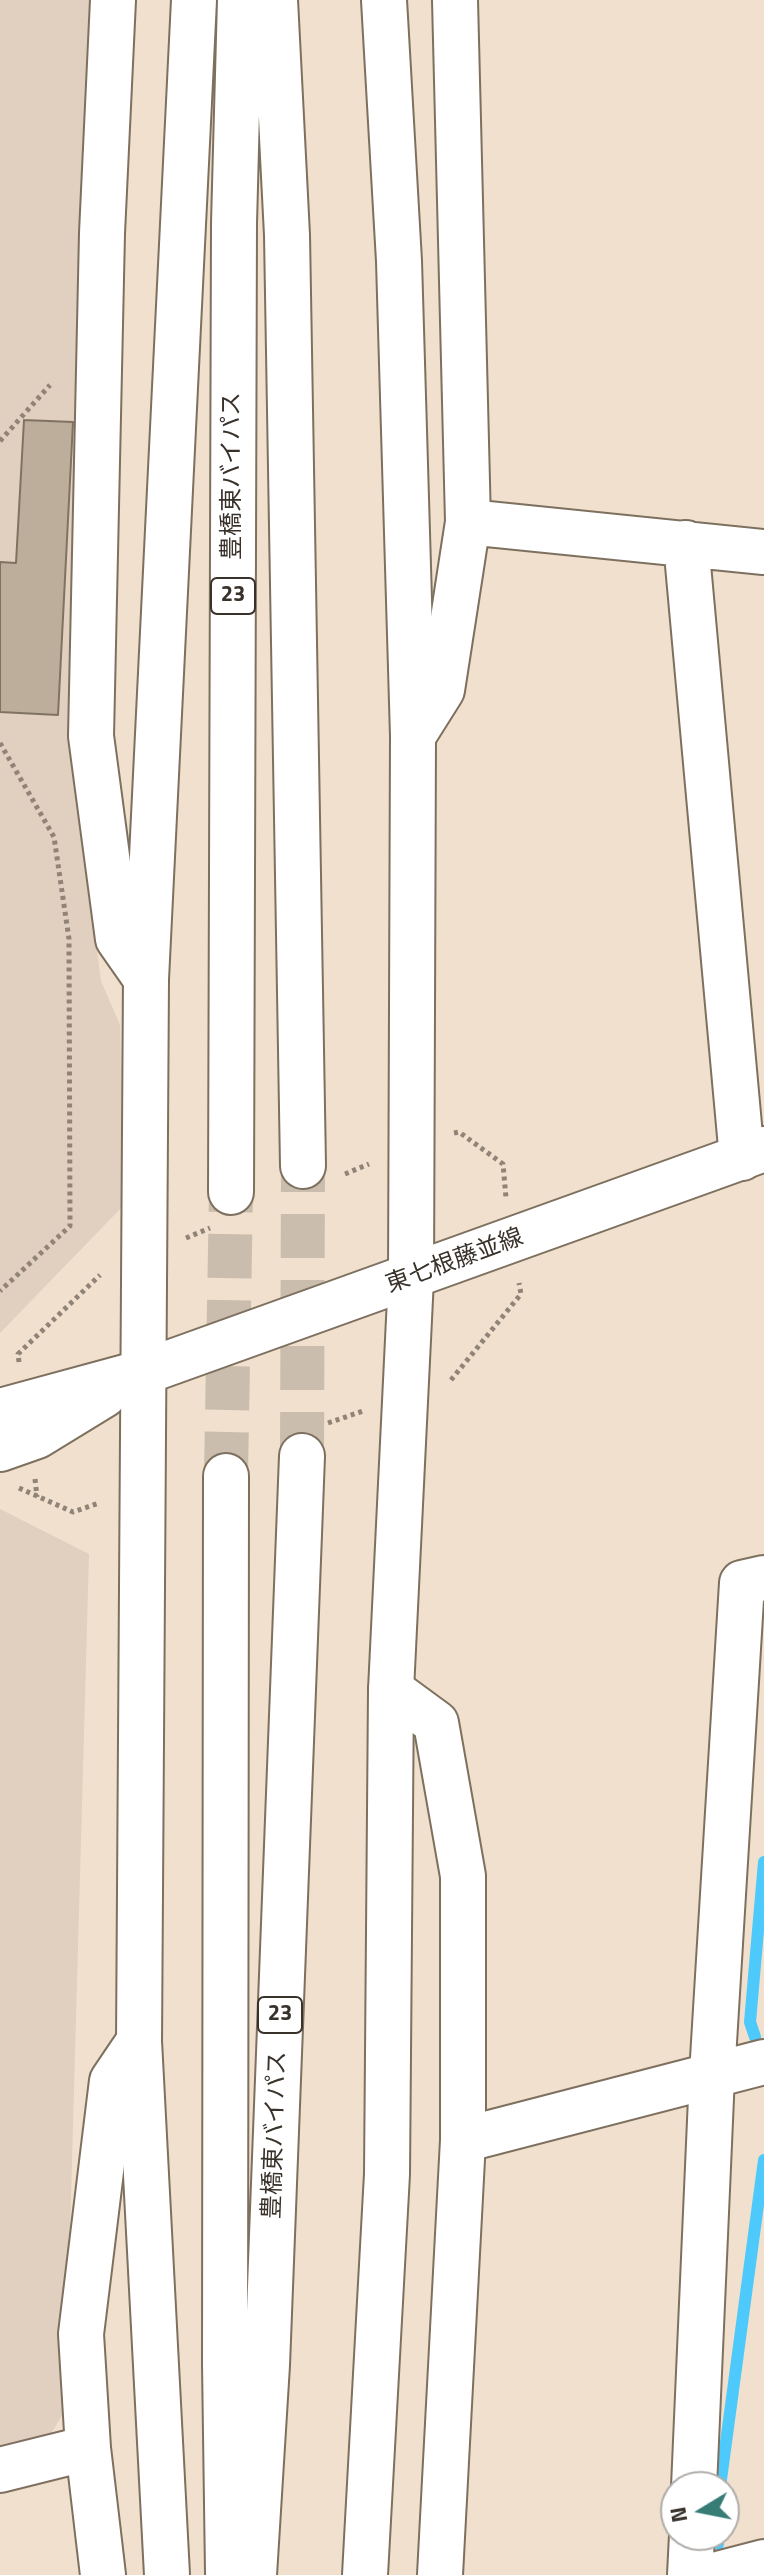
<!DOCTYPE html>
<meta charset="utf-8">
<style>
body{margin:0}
#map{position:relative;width:764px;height:2575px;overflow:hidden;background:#f0e0cd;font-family:"Titillium Web",sans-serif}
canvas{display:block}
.north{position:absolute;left:660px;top:2471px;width:80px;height:80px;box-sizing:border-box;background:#fff;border:2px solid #b0adaa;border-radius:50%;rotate:260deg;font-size:22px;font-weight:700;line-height:32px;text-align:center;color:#39322b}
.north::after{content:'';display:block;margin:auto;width:28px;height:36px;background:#377d76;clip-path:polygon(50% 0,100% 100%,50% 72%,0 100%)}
</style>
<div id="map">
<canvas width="764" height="2575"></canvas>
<div class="north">N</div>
</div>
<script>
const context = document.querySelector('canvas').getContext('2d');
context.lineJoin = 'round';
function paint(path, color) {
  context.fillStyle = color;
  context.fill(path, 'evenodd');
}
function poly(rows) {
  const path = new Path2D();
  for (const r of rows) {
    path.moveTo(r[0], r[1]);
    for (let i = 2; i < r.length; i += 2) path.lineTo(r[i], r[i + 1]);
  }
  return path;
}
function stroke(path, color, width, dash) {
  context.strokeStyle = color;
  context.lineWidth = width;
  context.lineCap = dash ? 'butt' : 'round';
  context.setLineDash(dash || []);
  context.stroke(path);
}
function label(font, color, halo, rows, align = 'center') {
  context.font = font + ' "Titillium Web","Noto Sans JP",sans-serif';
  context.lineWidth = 7;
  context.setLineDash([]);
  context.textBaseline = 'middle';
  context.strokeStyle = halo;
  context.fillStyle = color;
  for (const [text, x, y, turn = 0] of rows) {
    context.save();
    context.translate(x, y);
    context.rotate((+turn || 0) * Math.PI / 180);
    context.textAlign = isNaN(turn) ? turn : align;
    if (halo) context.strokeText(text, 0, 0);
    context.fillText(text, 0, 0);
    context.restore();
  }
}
paint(poly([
 [0,0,100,0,69,738,101,981,120,1025,123,1206,0,1333],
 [0,1509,89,1554,65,2410,49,2437,0,2448]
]), '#e1cfbf');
stroke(poly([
 [755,2037,750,2022,764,1862],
 [720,2487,764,2160],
 [716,2535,718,2544]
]), '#4dcafb', 12);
const building = poly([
 [24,420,73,422,58,715,0,712,0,562,16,563,24,420]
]);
paint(building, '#bdae9b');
stroke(building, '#807261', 2);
stroke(poly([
 [302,1456,303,1166],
 [226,1476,231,1192]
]), '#cbbdad', 44, [44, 22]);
const minor = poly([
 [113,0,102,233,91,736,118,939,146,979],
 [468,522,764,552],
 [686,543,742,1158],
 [413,736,442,690,468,522,455,0],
 [391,1690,436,1723,463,1876,463,2140,440,2575],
 [463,2140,764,2062],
 [0,2470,88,2448],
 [694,2487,712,2075,742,1583,764,1578],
 [103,2575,88,2448,81,2334,112,2081,139,2041],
 [690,2575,692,2535],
 [714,2575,764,2562]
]);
const major = poly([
 [0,1411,144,1372,764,1149],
 [0,1449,37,1436,104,1395]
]);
const highway = poly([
 [275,0,287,235,303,1166],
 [231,1192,234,223,240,0],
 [226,1476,225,2364,228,2573],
 [167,2575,139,2041,146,979,194,0],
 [254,2575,267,2365,302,1456],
 [365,2575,387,2174,391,1690,411,1278,413,736,399,261,384,0]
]);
stroke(minor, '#7e705f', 48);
stroke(major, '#7e705f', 48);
stroke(highway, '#7e705f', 48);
stroke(poly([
 [0,441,50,385],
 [0,743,54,837,69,939,70,1226,0,1291],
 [454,1133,459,1132,503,1164,506,1198],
 [345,1174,369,1164],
 [186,1238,210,1228],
 [19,1362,18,1354,100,1275],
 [451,1380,521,1294,519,1283],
 [328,1423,363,1411],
 [35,1479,37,1497],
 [19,1488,73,1512,99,1503]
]), '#908478', 5, [4, 4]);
stroke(minor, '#fff', 44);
stroke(major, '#fff', 44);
stroke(highway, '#fff', 44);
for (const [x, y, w] of [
 [233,596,44],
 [280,2015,44]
]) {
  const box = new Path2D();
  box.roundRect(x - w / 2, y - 18, w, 36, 6);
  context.fillStyle = '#fff';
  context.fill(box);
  stroke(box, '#39322b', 2);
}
label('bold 22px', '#39322b', null, [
 ["23",233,596],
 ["23",280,2015]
]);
label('24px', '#39322b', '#fff', [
 ["豊橋東バイパス",233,476,-90],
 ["東七根藤並線",455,1262,-20],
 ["豊橋東バイパス",276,2135,-88]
]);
</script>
